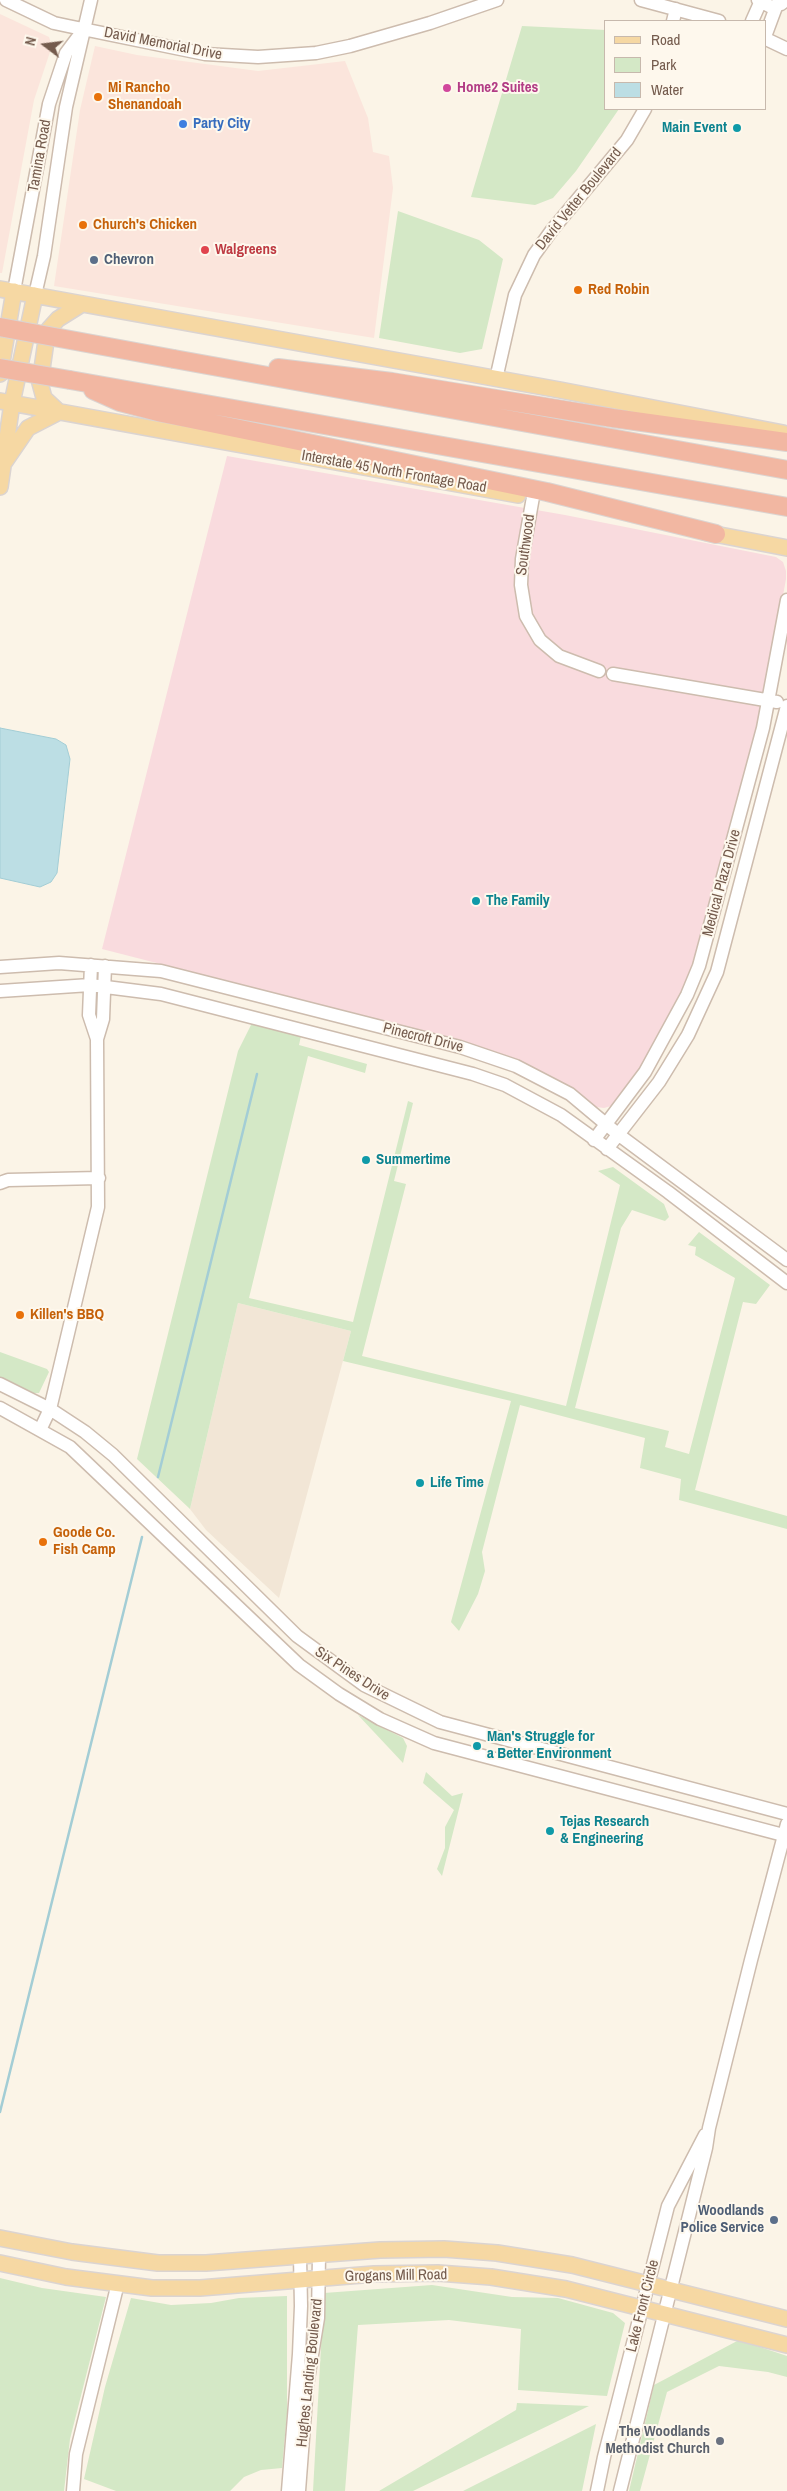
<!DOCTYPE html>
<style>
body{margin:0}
#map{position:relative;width:787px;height:2491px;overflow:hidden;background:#fbf4e7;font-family:"Archivo Narrow",sans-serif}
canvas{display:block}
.legend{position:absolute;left:604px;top:20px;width:162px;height:90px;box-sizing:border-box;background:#fef8ed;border:1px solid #c7b9ad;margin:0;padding:6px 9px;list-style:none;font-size:15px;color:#745b4d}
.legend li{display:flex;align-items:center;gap:10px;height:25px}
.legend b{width:25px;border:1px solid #c7b9ad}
.north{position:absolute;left:20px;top:20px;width:50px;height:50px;-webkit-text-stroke:4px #fef8ed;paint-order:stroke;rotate:285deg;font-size:14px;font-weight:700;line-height:20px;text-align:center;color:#745b4d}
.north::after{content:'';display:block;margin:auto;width:18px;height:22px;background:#745b4d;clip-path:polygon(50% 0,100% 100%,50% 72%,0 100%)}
</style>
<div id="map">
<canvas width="787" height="2491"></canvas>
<ul class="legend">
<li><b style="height:6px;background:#f6d8a3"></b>Road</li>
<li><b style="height:14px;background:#d4e8c6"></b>Park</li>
<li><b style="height:14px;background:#bcdee4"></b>Water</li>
</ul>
<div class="north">N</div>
</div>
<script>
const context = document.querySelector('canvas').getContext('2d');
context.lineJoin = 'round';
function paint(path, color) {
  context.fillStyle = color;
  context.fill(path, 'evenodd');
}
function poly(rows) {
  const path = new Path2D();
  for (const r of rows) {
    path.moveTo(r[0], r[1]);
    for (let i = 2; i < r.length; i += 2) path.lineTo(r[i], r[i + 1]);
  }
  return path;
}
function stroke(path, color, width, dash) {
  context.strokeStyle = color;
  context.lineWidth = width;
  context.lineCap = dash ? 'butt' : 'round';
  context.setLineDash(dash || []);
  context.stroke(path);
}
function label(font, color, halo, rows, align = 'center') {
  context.font = font + ' "Archivo Narrow",sans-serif';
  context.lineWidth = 4;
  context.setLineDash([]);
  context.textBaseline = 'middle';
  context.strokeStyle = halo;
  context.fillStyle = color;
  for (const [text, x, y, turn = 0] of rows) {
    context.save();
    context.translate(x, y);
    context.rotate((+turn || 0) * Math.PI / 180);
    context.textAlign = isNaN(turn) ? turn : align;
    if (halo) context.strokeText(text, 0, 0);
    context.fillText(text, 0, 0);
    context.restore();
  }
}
paint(poly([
 [238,1303,351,1331,279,1598,206,1530,190,1509]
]), '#f2e6d6');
paint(poly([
 [0,14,49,37,52,46,34,100,2,273,0,273],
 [95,46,137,55,258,71,345,61,368,118,373,152,389,156,393,188,374,338,54,286,80,110]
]), '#fbe5dc');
paint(poly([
 [227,456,565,515,776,557,783,562,786,571,786,579,760,721,699,956,677,1007,645,1064,611,1106,604,1108,596,1107,573,1089,535,1068,469,1043,102,949]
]), '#f9dbde');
paint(poly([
 [522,26,606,30,606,109,619,109,576,171,553,198,535,205,471,197],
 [398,211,479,240,503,259,482,349,460,353,379,338],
 [252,1023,301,1036,299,1045,367,1064,365,1073,308,1056,249,1298,353,1322,408,1101,413,1103,394,1181,406,1184,362,1356,566,1406,620,1185,598,1171,613,1167,664,1204,669,1217,665,1221,632,1210,621,1228,575,1408,669,1431,665,1447,689,1454,735,1278,695,1255,696,1247,688,1245,699,1232,770,1285,756,1304,743,1302,695,1490,787,1516,787,1529,679,1500,681,1479,640,1468,645,1438,520,1405,482,1552,485,1571,478,1594,459,1631,451,1622,511,1401,343,1361,351,1331,238,1303,190,1509,137,1459,238,1051],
 [0,1352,47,1369,49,1372,39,1393,32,1393,0,1380],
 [358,1715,403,1738,407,1746,403,1763],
 [426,1772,452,1796,463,1793,442,1876,437,1869,445,1848,445,1827,454,1810,423,1783],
 [0,2278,42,2288,106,2297,70,2439,64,2491,0,2491],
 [432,2285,512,2297,558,2298,613,2313,625,2323,607,2396,518,2390,521,2329,449,2320,358,2325,345,2491,313,2491,324,2293],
 [287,2296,287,2413,282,2468,261,2470,244,2477,230,2491,116,2491,84,2479,105,2387,131,2298,171,2305,211,2303,239,2298],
 [739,2340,787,2356,787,2377,768,2372,719,2366,667,2392,640,2491,629,2491,654,2385],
 [517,2403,589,2406,413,2491,379,2491,516,2410],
 [596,2424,582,2491,463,2491]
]), '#d4e8c6');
const water = poly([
 [0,728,56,739,66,745,70,759,57,873,51,882,40,887,0,878,0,728]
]);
paint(water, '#bcdee4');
stroke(water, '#a3cdd5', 1);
stroke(poly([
 [158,1477,257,1074],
 [0,2112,142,1537]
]), '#a3cdd5', 2.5);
const minor = poly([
 [6,0,54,23,68,26,205,54,258,57,316,53,350,46,430,23,497,0],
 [641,0,719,21],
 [758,0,771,7,781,4,786,0],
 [673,21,676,9],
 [752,21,760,3],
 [766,34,776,7],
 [766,39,787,49],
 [14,291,49,104,66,53,81,33],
 [35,295,44,256,66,107,91,0],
 [496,379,515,295,534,255,552,230,627,140,645,109],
 [533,497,522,559,521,585,526,616,540,640,559,656,599,671],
 [613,674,777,702],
 [91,965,89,1015,97,1039],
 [0,967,59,963,161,971,460,1047,516,1066,570,1094,619,1135,787,1260],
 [0,991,90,985,161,994,473,1074,505,1085,561,1115,668,1192,787,1283],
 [594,1140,645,1072,687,995,699,966,763,728,787,600],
 [607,1149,659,1082,688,1035,717,972,787,706],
 [0,1183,8,1180,99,1178],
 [0,1384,50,1409,85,1432,113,1455,297,1636,364,1685,440,1722,787,1814],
 [0,1408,70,1447,299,1665,339,1694,380,1719,434,1743,787,1836],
 [40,1430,50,1409,98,1207,97,1039,103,1019,105,966],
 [73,2491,76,2454,118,2283],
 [288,2491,299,2354,301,2306,300,2257],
 [299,2491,307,2385,318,2318,319,2255],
 [597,2491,604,2457,668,2206,705,2135],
 [620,2491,706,2148,709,2128,751,1960,787,1824]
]);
const major = poly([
 [0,289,560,390,783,433],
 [0,374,14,291],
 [0,401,518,495],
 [4,463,28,428,59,412,44,398,40,383,46,341,49,329,58,319,82,304],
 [0,487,12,403,35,295],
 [704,532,787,548],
 [0,2238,72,2252,158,2263,206,2263,380,2250,444,2249,497,2253,572,2265,787,2319],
 [0,2263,66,2277,152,2288,200,2288,374,2274,438,2273,491,2277,566,2289,787,2345]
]);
const highway = poly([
 [174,359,787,470],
 [278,368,392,382,613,418,787,442],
 [70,380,787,507],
 [93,390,120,402,162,413,547,492,716,534]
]);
stroke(minor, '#cdbcae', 15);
stroke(major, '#dbd4d1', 18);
stroke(highway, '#dbd4d1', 20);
stroke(minor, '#fff', 12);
stroke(major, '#f6d8a3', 15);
stroke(highway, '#f2b7a2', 18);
const highwayBridge = poly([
 [0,327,174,359],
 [0,368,70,380]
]);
stroke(highwayBridge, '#dbd4d1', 20, []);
stroke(highwayBridge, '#f2b7a2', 18);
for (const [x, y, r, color] of [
 [447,88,5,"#d1479c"],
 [98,97,5,"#e8710a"],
 [183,124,5,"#3f7fe0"],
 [737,128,5,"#0f9aa8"],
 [83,225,5,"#e8710a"],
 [205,250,5,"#e0444e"],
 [94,260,5,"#5c6f8a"],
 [578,290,5,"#e8710a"],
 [476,901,5,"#0f9aa8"],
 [366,1160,5,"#0f9aa8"],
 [20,1315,5,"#e8710a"],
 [420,1483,5,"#0f9aa8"],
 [43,1542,5,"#e8710a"],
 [477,1746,5,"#0f9aa8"],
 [550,1831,5,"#0f9aa8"],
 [774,2220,5,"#5c6f8a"],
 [720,2441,5,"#6b7280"]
]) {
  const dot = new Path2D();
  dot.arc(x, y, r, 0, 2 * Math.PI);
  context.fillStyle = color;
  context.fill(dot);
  stroke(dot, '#fef8ed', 2);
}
label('15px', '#745b4d', '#fef8ed', [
 ["David Memorial Drive",163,44,11],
 ["Tamina Road",40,156,-80],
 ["David Vetter Boulevard",579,199,-51],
 ["Interstate 45 North Frontage Road",394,472,10],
 ["Southwood",526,545,-82],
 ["Medical Plaza Drive",722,883,-75],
 ["Pinecroft Drive",423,1038,14],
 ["Six Pines Drive",352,1674,33],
 ["Grogans Mill Road",396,2276,-1],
 ["Lake Front Circle",643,2306,-76],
 ["Hughes Landing Boulevard",310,2373,-84]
]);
label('bold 15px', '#c56008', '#fef8ed', [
 ["Mi Rancho",108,88],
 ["Shenandoah",108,105],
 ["Church's Chicken",93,225],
 ["Red Robin",588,290],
 ["Killen's BBQ",30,1315],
 ["Goode Co.",53,1533],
 ["Fish Camp",53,1550]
], 'left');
label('bold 15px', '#b23c85', '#fef8ed', [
 ["Home2 Suites",457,88]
], 'left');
label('bold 15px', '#366cbe', '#fef8ed', [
 ["Party City",193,124]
], 'left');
label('bold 15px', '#0d838f', '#fef8ed', [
 ["Main Event",727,128,"right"],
 ["The Family",486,901],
 ["Summertime",376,1160],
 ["Life Time",430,1483],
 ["Man's Struggle for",487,1737],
 ["a Better Environment",487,1754],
 ["Tejas Research",560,1822],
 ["& Engineering",560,1839]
], 'left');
label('bold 15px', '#be3a42', '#fef8ed', [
 ["Walgreens",215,250]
], 'left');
label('bold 15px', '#4e5e75', '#fef8ed', [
 ["Chevron",104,260],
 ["Woodlands",764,2211,"right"],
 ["Police Service",764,2228,"right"]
], 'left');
label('bold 15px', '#5b616d', '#fef8ed', [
 ["The Woodlands",710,2432],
 ["Methodist Church",710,2449]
], 'right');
</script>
